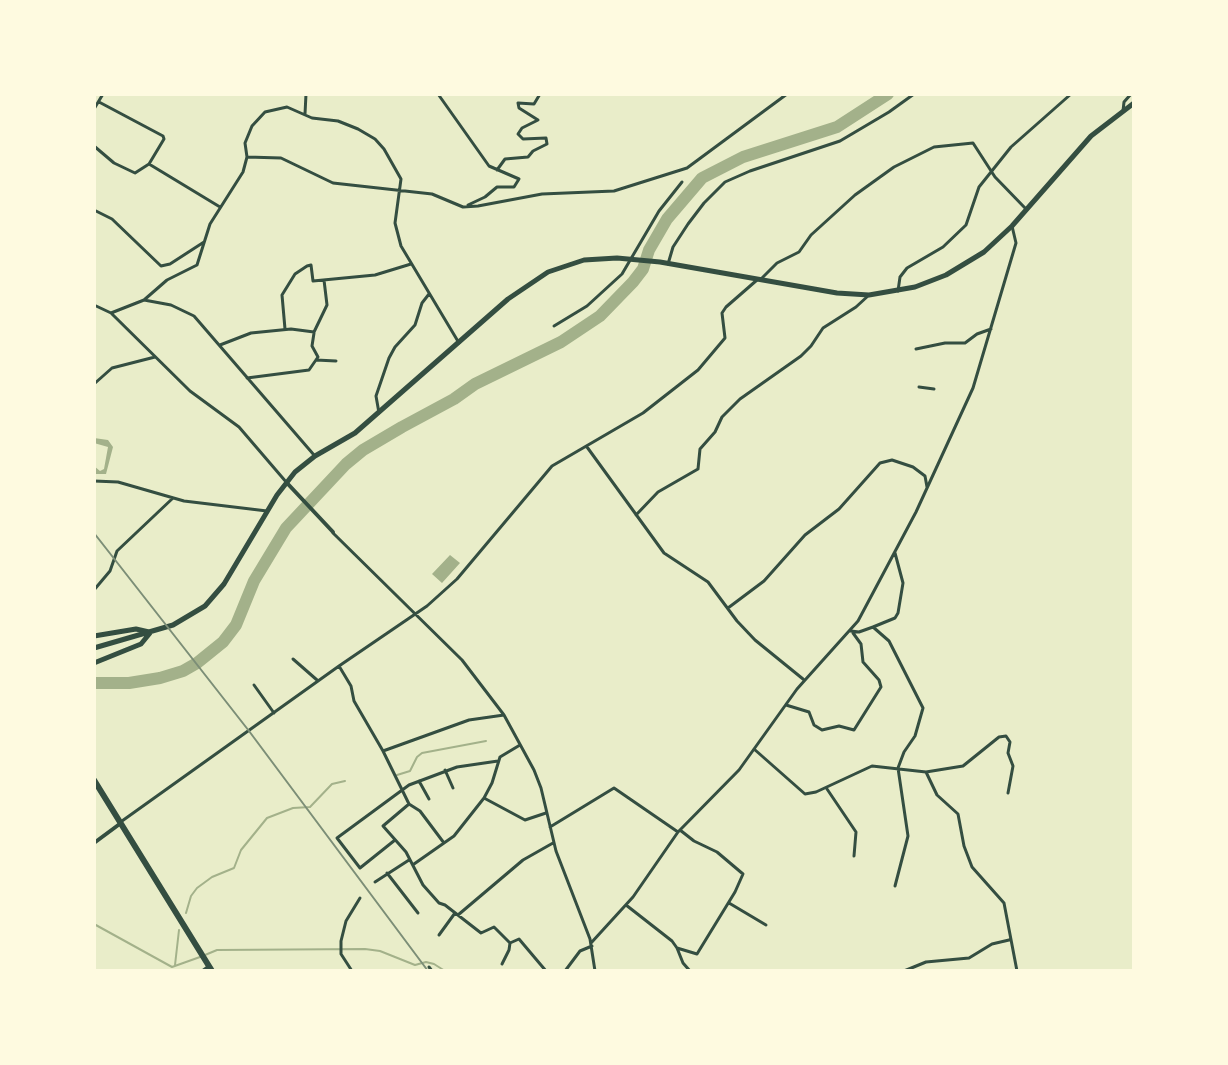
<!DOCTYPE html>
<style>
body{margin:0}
#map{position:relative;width:1228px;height:1065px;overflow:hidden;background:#e9edc9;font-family:"IBM Plex Serif",serif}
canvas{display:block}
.frame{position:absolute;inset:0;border:96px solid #fefae0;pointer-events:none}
</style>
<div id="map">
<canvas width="1228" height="1065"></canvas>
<div class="frame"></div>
</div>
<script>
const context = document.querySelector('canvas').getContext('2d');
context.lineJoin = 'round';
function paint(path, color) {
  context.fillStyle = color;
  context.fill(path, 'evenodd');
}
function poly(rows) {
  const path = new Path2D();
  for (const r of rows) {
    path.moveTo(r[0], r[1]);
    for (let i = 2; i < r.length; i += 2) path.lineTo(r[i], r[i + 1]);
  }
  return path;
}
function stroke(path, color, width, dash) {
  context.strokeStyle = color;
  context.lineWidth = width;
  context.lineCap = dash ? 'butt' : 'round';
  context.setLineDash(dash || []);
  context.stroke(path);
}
paint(poly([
 [94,438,108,440,113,447,106,474,96,474,94,466,100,471,104,469,108,447,94,443],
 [450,555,460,563,442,583,432,574]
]), '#a3b18a');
stroke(poly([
 [397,775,410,771,417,757,422,753,486,741],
 [186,913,191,896,197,888,212,877,234,868,241,850,267,818,293,808,310,807,332,784,345,781],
 [94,924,172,967,200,957],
 [205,955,217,950,365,949,380,951,415,965,426,962,434,964,445,971],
 [175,965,179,930]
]), '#a3b18a', 2);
stroke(poly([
 [94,683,129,683,160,678,183,671,197,663,223,642,236,625,254,581,286,528,346,464,363,450,402,427,454,399,475,384,561,342,600,316,633,282,643,269,649,250,667,219,702,178,743,157,837,127,888,94]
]), '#a3b18a', 12);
stroke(poly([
 [438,94,489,166,519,179,514,187,497,187,485,197,468,205],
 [99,102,163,136,164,139,149,164,220,207],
 [94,109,103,94],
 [1123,111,1124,102,1131,94],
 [305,114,306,94],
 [94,146,114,163,135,173,149,164],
 [247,157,281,158,333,183,432,194,463,207,478,206,542,194,614,191,687,168,787,94],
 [497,170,505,159,528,157,533,151,547,144,546,138,523,139,518,134,522,128,538,120,519,108,518,103,534,104,540,94],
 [94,210,112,219,161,266,170,264,204,242],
 [668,264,673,247,688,224,704,203,725,182,750,171,840,141,889,112,914,94],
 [762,278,777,263,799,252,811,235,855,195,894,167,934,147,973,143,995,177,1026,209],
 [898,291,900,277,907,268,943,247,966,225,979,187,1011,147,1071,94],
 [144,300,171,305,194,316,314,455],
 [94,305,111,313,190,391,239,427,287,483],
 [111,313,144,300,167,280,197,265,210,224,243,172,247,157,245,143,252,126,265,112,287,107,312,118,338,121,358,129,375,139,384,149,401,179,395,223,401,246,459,343],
 [554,326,587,306,622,274,659,211,682,182],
 [285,329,282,295,295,274,307,266,311,265,313,281,375,275,411,264],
 [220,345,251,333,291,329,314,332,327,305,324,280],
 [916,349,945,343,965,343,977,334,991,329],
 [316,360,336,361],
 [247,378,309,370,318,357,312,346,314,333],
 [94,384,112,368,155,357],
 [919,387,934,389],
 [379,413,376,396,389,358,395,347,415,325,422,303,429,294],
 [587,447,664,553,708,582,737,621,755,640,803,679],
 [94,481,118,482,184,501,267,511],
 [636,515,658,492,698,469,700,449,715,432,722,417,740,399,801,356,811,346,823,328,856,307,869,295],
 [333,533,462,660,504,715,534,770,541,788,556,851,590,939,595,971],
 [94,590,110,571,117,551,173,498],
 [728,608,764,581,805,535,839,509,880,463,892,460,913,467,925,476,927,487],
 [873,627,895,618,898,613,903,583,895,553],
 [851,631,859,632,873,627,889,641,923,708,915,736,904,752,898,768,908,836,895,886],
 [293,659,317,680],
 [339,666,351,686,354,701,383,751,469,720,504,715],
 [254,685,274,713],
 [786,705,809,712,814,725,822,730,839,726,854,730,881,687,879,680,863,662,861,644,853,633],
 [754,749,805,794,816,792,872,766,926,772,937,795,958,814,964,846,972,867,1004,903,1017,971],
 [383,751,409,804,420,811,444,843,454,836,484,798,525,820,546,813],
 [445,770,453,788],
 [926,772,963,766,999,737,1006,736,1010,742,1008,753,1013,766,1008,793],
 [419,781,429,799],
 [827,789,856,832,854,856],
 [484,798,492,783,500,757,520,745],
 [409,804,383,826,406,852,423,885,439,903,445,905,481,933,494,927,510,943,519,939,546,971],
 [122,821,339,666,427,606,457,579,552,466,643,413,698,370,725,338,722,313,726,307,757,280],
 [550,827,614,788,678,832],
 [395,840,360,868,337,838,409,785,457,767,498,761],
 [414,864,444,843],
 [387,873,418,913],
 [375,882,409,860],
 [729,903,766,925],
 [626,905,672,941,677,948,683,963,690,971],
 [458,915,523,860,553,843],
 [439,935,455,913],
 [591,943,633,897,678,832,739,770,797,689,858,621,916,512,973,388,1016,243,1012,226],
 [677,948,697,954,735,892,743,874,717,852,694,841,680,830],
 [502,964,509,950,510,943],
 [429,967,432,971],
 [202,971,209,966],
 [352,971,341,954,341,941,346,921,360,898],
 [565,971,580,951,592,946],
 [904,971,926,962,969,958,992,944,1009,940]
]), '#344e41', 3);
stroke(poly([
 [287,483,333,532],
 [94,843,121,823]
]), '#344e41', 4);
stroke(poly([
 [94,636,136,629,149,632],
 [94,648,173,625,205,606,224,584,277,495,295,472,315,456,355,433,508,299,548,272,584,260,617,258,660,262,837,293,869,295,915,287,946,275,984,252,1012,226,1091,136,1134,103],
 [94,663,141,644,150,633]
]), '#344e41', 5);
stroke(poly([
 [94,780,212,971]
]), '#344e41', 6);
stroke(poly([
 [94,533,249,731,428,971]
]), '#7c8e77', 2);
</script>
